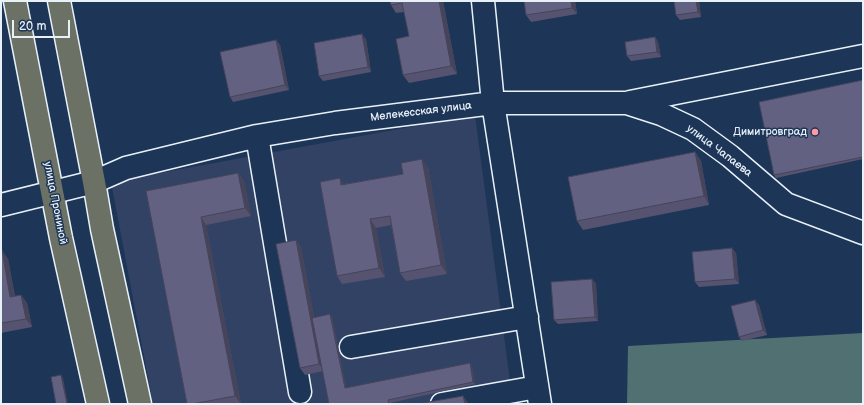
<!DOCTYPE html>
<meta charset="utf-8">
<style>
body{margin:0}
#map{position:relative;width:864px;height:405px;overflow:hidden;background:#1d3557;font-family:"Balsamiq Sans",sans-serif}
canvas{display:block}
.frame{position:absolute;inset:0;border:2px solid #e8f1f8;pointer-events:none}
.scale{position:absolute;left:12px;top:20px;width:58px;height:18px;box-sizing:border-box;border:2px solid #e8f1f8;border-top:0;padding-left:5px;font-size:12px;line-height:14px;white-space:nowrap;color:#e8f1f8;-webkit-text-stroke:3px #1d3557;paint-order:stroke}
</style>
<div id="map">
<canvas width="864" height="405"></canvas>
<div class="frame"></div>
<div class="scale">20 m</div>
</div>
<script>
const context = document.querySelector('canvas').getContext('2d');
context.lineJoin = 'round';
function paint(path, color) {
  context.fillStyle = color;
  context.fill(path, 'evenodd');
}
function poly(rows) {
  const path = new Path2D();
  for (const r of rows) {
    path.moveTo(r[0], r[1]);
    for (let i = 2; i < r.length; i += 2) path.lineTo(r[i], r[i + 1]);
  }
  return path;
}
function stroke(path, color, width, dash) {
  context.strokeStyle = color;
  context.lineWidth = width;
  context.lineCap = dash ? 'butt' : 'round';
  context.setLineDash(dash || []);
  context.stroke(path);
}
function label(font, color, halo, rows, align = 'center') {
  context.font = font + ' "Balsamiq Sans",sans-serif';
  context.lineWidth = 3;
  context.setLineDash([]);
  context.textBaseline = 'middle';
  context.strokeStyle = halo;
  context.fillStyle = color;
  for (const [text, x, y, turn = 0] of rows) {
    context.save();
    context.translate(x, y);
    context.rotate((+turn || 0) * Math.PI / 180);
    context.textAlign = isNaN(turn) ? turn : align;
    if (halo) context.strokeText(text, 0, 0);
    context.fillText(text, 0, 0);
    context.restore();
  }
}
paint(poly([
 [475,115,513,404,153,404,111,182]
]), '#324264');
paint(poly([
 [863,333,863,404,627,404,628,346]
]), '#507071');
const minor = poly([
 [483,1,493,103,540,404],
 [630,102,863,56],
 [257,136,300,392],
 [1,205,94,182,126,168,257,136,335,123,493,103,627,103,661,114,693,129,730,156,786,204,863,233],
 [351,347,527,317],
 [442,404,537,387]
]);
const major = poly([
 [15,1,61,238,98,404],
 [59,1,94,182,102,229,140,404]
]);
stroke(minor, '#e8f1f8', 25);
stroke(major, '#e8f1f8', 25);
stroke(minor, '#1d3557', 22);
stroke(major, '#6b7165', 22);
paint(poly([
 [390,1,443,1,457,74,409,83,403,75,409,36,404,12,396,13,391,5],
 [575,1,577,14,531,22,526,15],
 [674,1,699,1,701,17,680,20,676,15],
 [655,37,658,42,661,57,631,61,627,56],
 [366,39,371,72,323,81,319,76],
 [276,40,280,45,289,90,233,102,230,97],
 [863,80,863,159,776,178,774,175],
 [695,152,701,161,709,205,583,230,577,221],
 [428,167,447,274,406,281,400,273,391,225,376,228,385,277,342,284,337,276,344,184,403,174],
 [238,173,244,181,251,216,206,225,241,404,187,404,146,191],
 [296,240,301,247,314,317,332,317,346,388,472,366,475,384,390,403,391,404,329,404,323,371,305,375,300,368],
 [732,248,736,253,739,284,699,287,695,282],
 [1,251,8,259,15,296,21,295,27,303,32,327,1,333],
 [592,279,596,284,598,321,558,324,554,320],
 [755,300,759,305,767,335,742,341,739,337]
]), '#55536f');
paint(poly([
 [439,1,443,1,457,74,451,66],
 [571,1,575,1,577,14,572,8],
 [696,1,699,1,701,17,698,12],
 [362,34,366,39,371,72,368,67],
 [655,37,658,42,661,57,657,52],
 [276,40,280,45,289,90,285,85],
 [695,152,701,161,709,205,704,196],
 [422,159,428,167,447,274,441,265],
 [238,173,244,181,251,216,245,208],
 [340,178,346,187,341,185],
 [201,217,206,225,241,404,235,396],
 [370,219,376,228,385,277,379,268],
 [296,240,301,247,324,371,319,364],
 [732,248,736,253,739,284,735,279],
 [2,250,8,259,16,305,10,297],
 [592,279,596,284,598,321,595,317],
 [21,295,27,303,32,327,26,319],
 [755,300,759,305,767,335,763,330],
 [330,314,332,317,347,391,345,388],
 [470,363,472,366,475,384,473,382],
 [61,375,63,378,68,404,67,404],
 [463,396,469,404,465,404]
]), '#45445a');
const building = poly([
 [390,1,439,1,451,66,403,75,396,39,409,36,402,3,391,5,390,1],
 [524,1,571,1,572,8,526,15,524,1],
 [674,1,696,1,698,12,676,15,674,1],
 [362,34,368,67,319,76,314,43,362,34],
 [655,37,657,52,627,56,625,42,655,37],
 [276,40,285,85,230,97,220,52,276,40],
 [863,80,863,157,774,175,759,102,863,80],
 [695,152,704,196,577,221,568,177,695,152],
 [422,159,441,265,400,273,390,216,370,219,379,268,337,276,320,182,340,178,341,185,403,174,401,163,422,159],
 [238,173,245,208,201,217,235,396,192,404,187,404,146,191,238,173],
 [296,240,319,364,300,368,276,244,296,240],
 [732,248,735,279,695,282,692,252,732,248],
 [2,250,10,297,21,295,26,319,1,323,1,251,2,250],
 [592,279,595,317,554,320,551,282,592,279],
 [755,300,763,330,739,337,731,306,755,300],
 [330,314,345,388,470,363,473,382,388,400,389,404,329,404,312,318,330,314],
 [61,375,67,404,56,404,51,377,61,375],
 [463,396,465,404,423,404,423,403,463,396]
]);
paint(building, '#636181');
stroke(building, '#45445a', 1);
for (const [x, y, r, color] of [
 [815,132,4,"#ff9aa2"]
]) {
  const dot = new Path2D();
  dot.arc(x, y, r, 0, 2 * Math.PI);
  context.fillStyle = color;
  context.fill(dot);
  stroke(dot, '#1d3557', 1.5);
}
label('11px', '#e8f1f8', '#1d3557', [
 ["Мелекесская улица",421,112,-7],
 ["улица Чапаева",719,151,37],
 ["улица Прониной",55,203,79]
]);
label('11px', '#e8f1f8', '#1d3557', [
 ["Димитровград",807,132]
], 'right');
</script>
